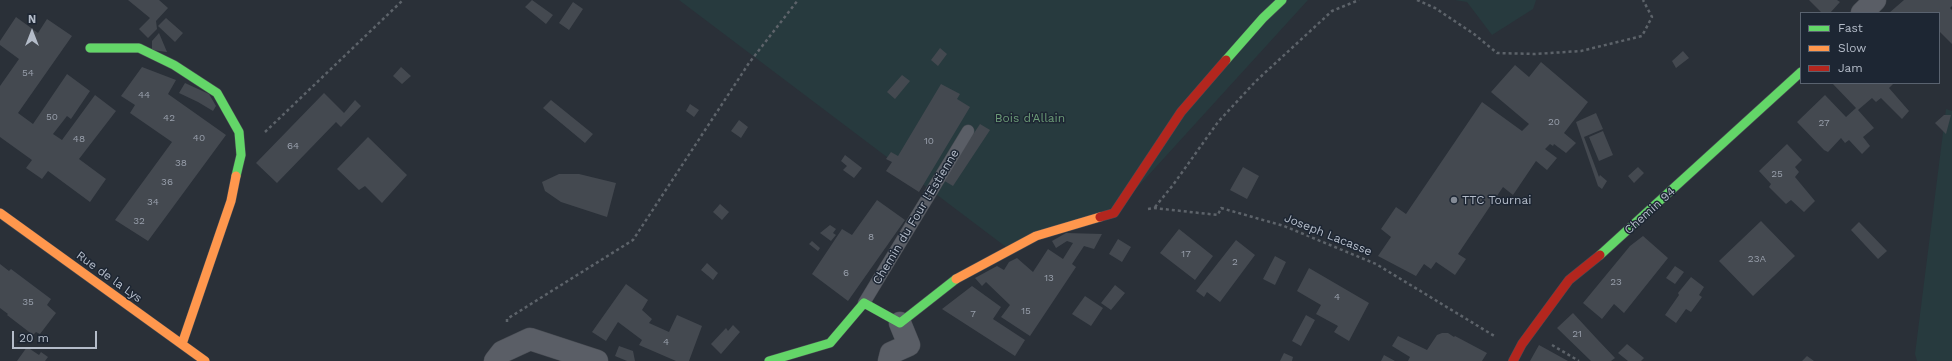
<!DOCTYPE html>
<style>
body{margin:0}
#map{position:relative;width:1952px;height:361px;overflow:hidden;background:#2a3038;font-family:"Work Sans",sans-serif}
canvas{display:block}
.legend{position:absolute;left:1800px;top:12px;width:140px;height:72px;box-sizing:border-box;background:#1d2633;border:1px solid #59626f;margin:0;padding:5px 7px;list-style:none;font-size:12px;color:#b4bcc9}
.legend li{display:flex;align-items:center;gap:8px;height:20px}
.legend b{width:20px;border:1px solid #59626f}
.north{position:absolute;left:12px;top:12px;width:40px;height:40px;-webkit-text-stroke:3px #1d2633;paint-order:stroke;rotate:0deg;font-size:11px;font-weight:700;line-height:16px;text-align:center;color:#b4bcc9}
.north::after{content:'';display:block;margin:auto;width:14px;height:18px;background:#b4bcc9;clip-path:polygon(50% 0,100% 100%,50% 72%,0 100%)}
.scale{position:absolute;left:12px;top:331px;width:85px;height:18px;box-sizing:border-box;border:2px solid #b4bcc9;border-top:0;padding-left:5px;font-size:12px;line-height:14px;white-space:nowrap;color:#b4bcc9;-webkit-text-stroke:3px #1d2633;paint-order:stroke}
</style>
<div id="map">
<canvas width="1952" height="361"></canvas>
<ul class="legend">
<li><b style="height:5px;background:#63d668"></b>Fast</li>
<li><b style="height:5px;background:#ff974d"></b>Slow</li>
<li><b style="height:5px;background:#b3261e"></b>Jam</li>
</ul>
<div class="north">N</div>
<div class="scale">20 m</div>
</div>
<script>
const context = document.querySelector('canvas').getContext('2d');
context.lineJoin = 'round';
function paint(path, color) {
  context.fillStyle = color;
  context.fill(path, 'evenodd');
}
function poly(rows) {
  const path = new Path2D();
  for (const r of rows) {
    path.moveTo(r[0], r[1]);
    for (let i = 2; i < r.length; i += 2) path.lineTo(r[i], r[i + 1]);
  }
  return path;
}
function stroke(path, color, width, dash) {
  context.strokeStyle = color;
  context.lineWidth = width;
  context.lineCap = dash ? 'butt' : 'round';
  context.setLineDash(dash || []);
  context.stroke(path);
}
function label(font, color, halo, rows, align = 'center') {
  context.font = font + ' "Work Sans",sans-serif';
  context.lineWidth = 3;
  context.setLineDash([]);
  context.textBaseline = 'middle';
  context.strokeStyle = halo;
  context.fillStyle = color;
  for (const [text, x, y, turn = 0] of rows) {
    context.save();
    context.translate(x, y);
    context.rotate((+turn || 0) * Math.PI / 180);
    context.textAlign = isNaN(turn) ? turn : align;
    if (halo) context.strokeText(text, 0, 0);
    context.fillText(text, 0, 0);
    context.restore();
  }
}
paint(poly([
 [679,0,1308,0,1114,213,1010,250],
 [1455,0,1536,0,1533,9,1492,35,1467,2],
 [1946,109,1952,111,1952,361,1917,361,1915,354]
]), '#273a3e');
paint(poly([
 [128,0,159,0,168,8,156,21,157,29,148,38,139,29,150,18],
 [532,0,553,15,546,24,525,7],
 [1809,0,1837,0,1840,2,1830,13,1822,13],
 [1904,0,1952,0,1952,6,1950,8,1952,10,1952,44,1939,31,1939,13,1889,13],
 [573,2,583,9,569,30,559,23],
 [16,17,38,33,47,19,72,36,18,113,33,124,67,74,90,91,71,119,67,116,53,134,62,140,95,95,116,111,79,159,106,179,90,202,48,171,42,179,26,168,32,160,0,137,0,86,19,59,0,45,0,41],
 [166,18,183,33,175,42,158,26],
 [159,33,167,52,152,50,152,41],
 [940,48,947,54,938,66,931,60],
 [1683,51,1689,58,1676,68,1672,61],
 [1541,62,1588,102,1564,133,1576,143,1566,153,1554,144,1553,146,1550,144,1545,149,1557,158,1547,170,1536,161,1513,195,1503,187,1458,254,1466,259,1455,275,1436,262,1431,269,1424,264,1416,276,1378,256,1391,237,1381,229,1396,207,1406,214,1482,102,1522,131,1529,124,1491,92,1515,65,1529,77],
 [142,67,176,80,168,94,226,135,148,241,115,220,172,142,130,113,135,105,121,96],
 [401,67,411,76,402,84,393,76],
 [902,75,910,81,895,99,887,92],
 [185,83,209,94,216,106,213,111,198,102,179,93],
 [1832,83,1894,83,1889,88,1909,111,1902,119,1881,98,1876,102,1872,98,1858,110,1874,128,1863,137,1870,146,1862,154,1849,140,1845,143,1841,138,1828,152,1824,150,1797,122,1825,95,1846,117,1856,108],
 [941,84,960,94,957,99,970,107,919,192,886,171,892,162,886,159,891,152,898,156],
 [324,93,344,113,355,100,361,106,341,127,336,122,277,183,256,163],
 [551,100,593,134,585,143,543,108],
 [690,104,699,110,694,117,686,111],
 [1596,113,1603,129,1584,137,1599,177,1600,175,1607,181,1602,189,1598,186,1576,122],
 [1944,115,1951,115,1946,134,1935,123],
 [739,120,748,127,741,138,731,131],
 [980,124,990,130,953,186,943,180],
 [1603,131,1613,155,1599,161,1589,137],
 [368,137,407,175,382,203,365,186,359,190,337,169],
 [1787,144,1802,160,1795,167,1799,172,1795,177,1815,201,1804,212,1791,200,1786,204,1769,187,1771,184,1759,171],
 [845,155,862,168,854,178,843,170,847,166,841,161],
 [1243,167,1259,176,1247,199,1230,190],
 [1638,167,1644,173,1634,183,1628,176],
 [559,174,579,174,616,183,607,217,561,202,545,191,542,182],
 [877,200,905,220,848,301,812,274,842,229,852,235],
 [720,204,729,212,722,220,713,212],
 [1761,221,1795,256,1753,296,1719,261],
 [1859,222,1887,251,1878,259,1851,230],
 [830,225,836,229,833,233,836,235,831,241,820,233],
 [1179,229,1213,256,1195,280,1160,253],
 [1066,233,1102,234,1094,249,1084,246,1072,264,1076,267,1030,336,1001,317,1010,305,986,282,982,286,975,278,997,266,1004,270,1009,262,1017,258,1033,272,1048,249,1063,259,1073,243,1067,241,1056,248,1052,241],
 [1643,236,1668,258,1624,313,1614,304,1602,319,1583,303,1630,246],
 [1118,239,1131,247,1122,262,1109,254],
 [1236,240,1255,255,1220,302,1207,292,1204,297,1196,291],
 [812,241,820,248,818,251,809,244],
 [1275,256,1286,262,1275,285,1263,279],
 [707,263,718,273,713,280,701,270],
 [0,264,9,271,11,269,51,299,47,305,56,313,40,334,36,332,33,335,7,315,8,314,0,308],
 [1675,266,1684,272,1675,284,1666,278],
 [1309,268,1369,303,1349,341,1334,332,1338,326,1316,314,1321,305,1297,291],
 [1691,277,1704,287,1699,295,1702,297,1691,312,1686,309,1676,323,1665,315,1679,295,1678,293],
 [626,284,648,300,642,310,652,319,649,323,669,332,677,315,702,326,689,361,676,361,639,345,642,340,618,322,606,341,592,332],
 [1115,285,1125,293,1111,310,1101,303],
 [972,286,1001,307,993,319,1025,340,1015,356,942,309],
 [1085,296,1103,308,1091,326,1072,314],
 [1573,313,1597,339,1615,358,1611,361,1591,361,1557,328],
 [1306,315,1315,320,1301,346,1292,341],
 [733,325,740,332,721,354,711,344,726,328,728,331],
 [1442,333,1448,333,1454,337,1455,336,1487,353,1482,361,1408,361,1410,357,1392,346,1398,336,1427,350,1437,335],
 [1627,344,1644,358,1641,361,1628,361,1618,353],
 [1539,345,1568,361,1530,361],
 [619,346,633,351,635,361,627,361,615,356],
 [27,347,39,355,41,352,48,357,45,361,17,361],
 [1284,353,1293,357,1292,361,1280,361],
 [1384,355,1395,361,1381,361],
 [1807,356,1814,361,1802,361]
]), '#444950');
const lane = poly([
 [864,303,968,131]
]);
const street = poly([
 [1862,13,1875,0],
 [495,361,502,352,530,339,597,361],
 [889,361,891,353,909,345,900,323]
]);
const fast = poly([
 [90,48,139,48,174,65,217,93,239,132,241,155,236,176],
 [1226,60,1263,18,1282,0],
 [1600,255,1801,72],
 [769,361,830,343,864,303,900,323,956,279]
]);
const slow = poly([
 [0,213,205,361],
 [956,279,1036,236,1100,217],
 [182,344,231,201,236,176]
]);
const jam = poly([
 [1100,217,1114,213,1181,112,1226,60],
 [1513,361,1522,344,1569,280,1600,255]
]);
stroke(lane, '#484c53', 13);
stroke(street, '#484c53', 23);
stroke(fast, '#484c53', 10);
stroke(slow, '#484c53', 10);
stroke(jam, '#484c53', 10);
stroke(poly([
 [1417,0,1435,8,1474,34,1497,53,1535,54,1581,51,1642,36,1652,17,1643,0],
 [265,132,403,0],
 [1155,207,1173,185,1218,122,1256,81,1332,11,1359,0],
 [1148,209,1154,208,1218,215,1221,208,1284,226,1376,264,1496,337],
 [507,322,507,319,633,240,749,63,798,0],
 [1552,345,1579,361]
]), '#5d636a', 2.5, [3, 3]);
stroke(lane, '#5a5e66', 12);
stroke(street, '#5a5e66', 22);
stroke(fast, '#63d668', 9);
stroke(slow, '#ff974d', 9);
stroke(jam, '#b3261e', 9);
for (const [x, y, r, color] of [
 [1454,200,4,"#848b96"]
]) {
  const dot = new Path2D();
  dot.arc(x, y, r, 0, 2 * Math.PI);
  context.fillStyle = color;
  context.fill(dot);
  stroke(dot, '#1d2633', 1.5);
}
label('10px', '#989fab', null, [
 ["54",28,73],
 ["44",144,95],
 ["50",52,117],
 ["42",169,118],
 ["20",1554,122],
 ["27",1824,123],
 ["40",199,138],
 ["48",79,139],
 ["10",929,141],
 ["64",293,146],
 ["38",181,163],
 ["25",1777,174],
 ["36",167,182],
 ["34",153,202],
 ["32",139,221],
 ["8",871,237],
 ["17",1186,254],
 ["23A",1757,259],
 ["2",1235,262],
 ["6",846,273],
 ["13",1049,278],
 ["23",1616,282],
 ["4",1337,297],
 ["35",28,302],
 ["15",1026,311],
 ["7",973,314],
 ["21",1577,334],
 ["4",666,342]
]);
label('12px', '#6b9a76', '#1d2633', [
 ["Bois d'Allain",1030,118]
]);
label('12px', '#b4bcc9', '#1d2633', [
 ["TTC Tournai",1462,200]
], 'left');
label('12px', '#b4bcc9', '#1d2633', [
 ["Chemin 94",1650,211,-42],
 ["Chemin du Four l'Estienne",916,217,-59],
 ["Joseph Lacasse",1328,235,22],
 ["Rue de la Lys",109,277,36]
]);
</script>
